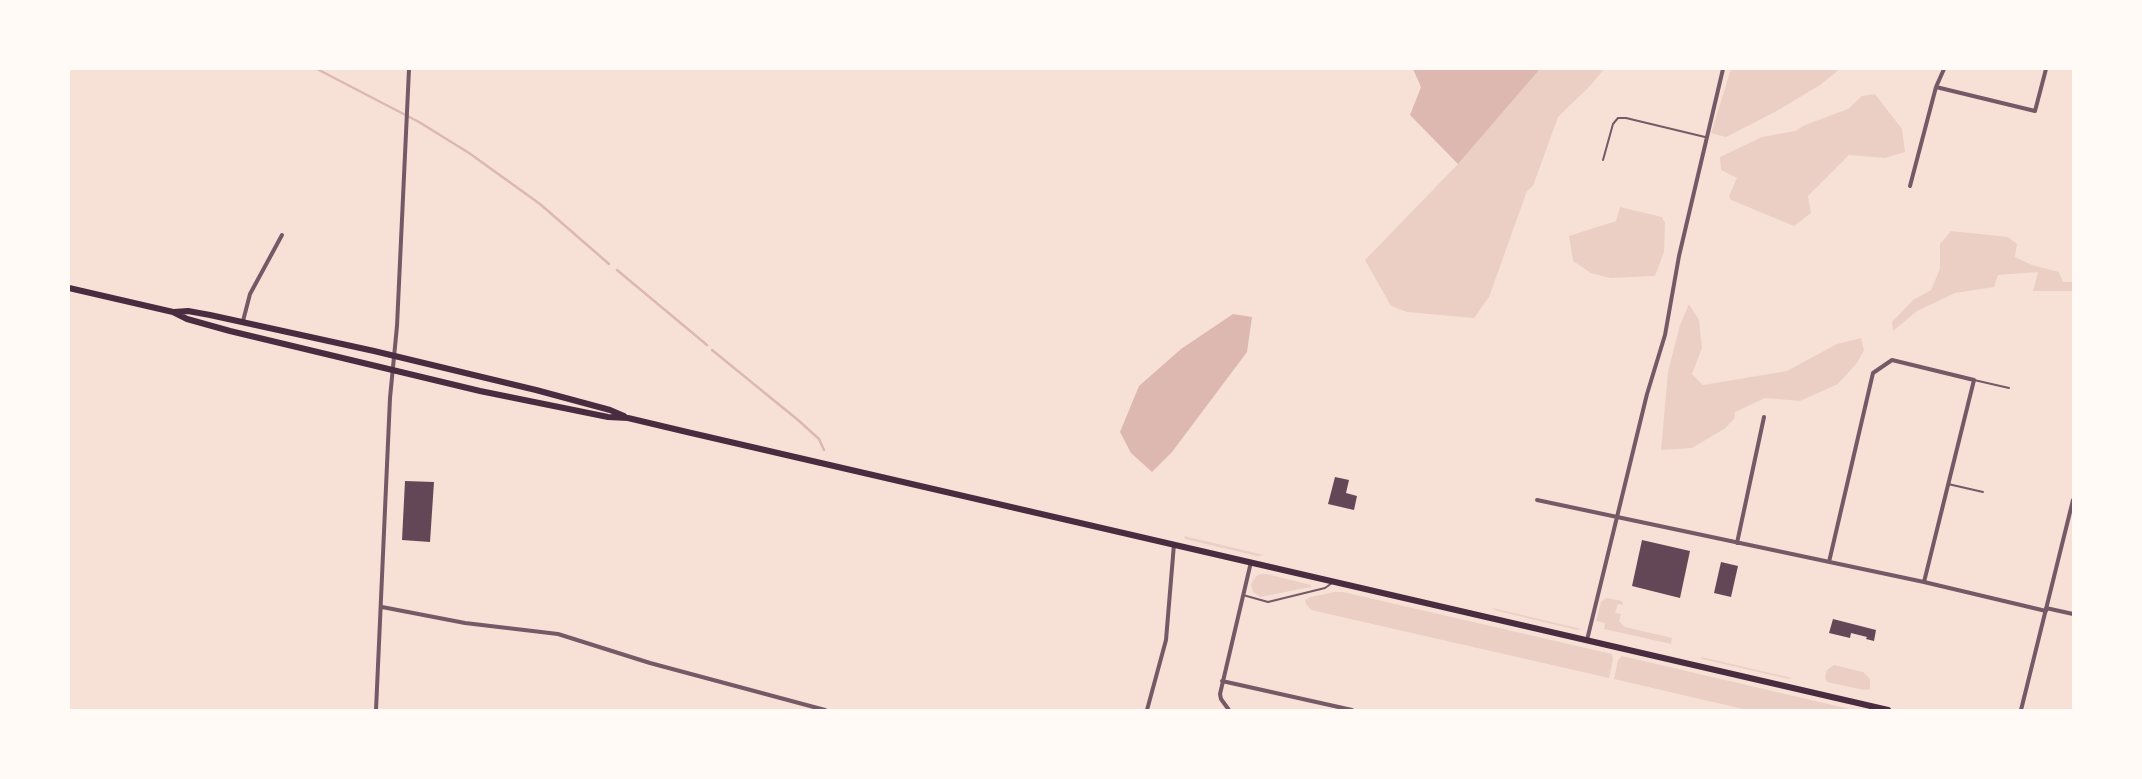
<!DOCTYPE html>
<style>
body{margin:0}
#map{position:relative;width:2142px;height:779px;overflow:hidden;background:#f7e1d7;font-family:Cabin,sans-serif}
canvas{display:block}
.frame{position:absolute;inset:0;border:70px solid #fffaf5;pointer-events:none}
</style>
<div id="map">
<canvas width="2142" height="779"></canvas>
<div class="frame"></div>
</div>
<script>
const context = document.querySelector('canvas').getContext('2d');
context.lineJoin = 'round';
function paint(path, color) {
  context.fillStyle = color;
  context.fill(path, 'evenodd');
}
function poly(rows) {
  const path = new Path2D();
  for (const r of rows) {
    path.moveTo(r[0], r[1]);
    for (let i = 2; i < r.length; i += 2) path.lineTo(r[i], r[i + 1]);
  }
  return path;
}
function stroke(path, color, width, dash) {
  context.strokeStyle = color;
  context.lineWidth = width;
  context.lineCap = dash ? 'butt' : 'round';
  context.setLineDash(dash || []);
  context.stroke(path);
}
paint(poly([
 [1540,69,1604,69,1591,85,1558,117,1533,186,1527,191,1489,297,1474,318,1407,312,1391,306,1365,260,1458,164],
 [1731,69,1840,69,1820,85,1775,112,1726,137,1711,133],
 [1875,94,1902,129,1905,152,1885,158,1849,155,1808,196,1811,213,1794,226,1731,200,1729,196,1737,178,1721,170,1720,157,1762,137,1795,131,1805,125,1848,109,1862,96],
 [1620,207,1662,217,1665,223,1664,252,1655,276,1610,278,1591,273,1573,261,1569,236,1616,221],
 [1951,231,2008,237,2017,244,2015,257,2032,265,2059,272,2063,282,2073,282,2073,291,2033,291,2038,272,1998,275,1994,287,1955,293,1917,311,1893,331,1892,322,1913,300,1931,290,1940,269,1940,244],
 [1689,304,1699,320,1702,348,1692,374,1703,385,1787,371,1837,344,1861,338,1864,350,1857,363,1838,384,1800,401,1765,398,1735,412,1734,419,1724,429,1692,448,1661,450,1668,372,1680,325],
 [1184,536,1264,555,1257,556,1185,539],
 [1260,574,1267,574,1311,585,1311,587,1260,597,1253,592,1251,584,1256,576],
 [1334,592,1343,592,1612,654,1613,659,1609,678,1311,610,1306,604,1305,600,1311,597],
 [1606,598,1622,601,1623,605,1618,604,1615,613,1621,614,1619,621,1625,627,1672,638,1671,644,1604,629,1605,623,1596,621,1601,602],
 [1493,608,1581,629,1577,630,1494,610],
 [1622,656,1854,710,1747,710,1614,679,1618,660],
 [1701,657,1792,678,1789,679,1702,659],
 [1834,665,1863,672,1870,679,1870,689,1864,690,1827,682,1825,677,1827,670]
]), '#ebcfc5');
paint(poly([
 [1413,69,1540,69,1458,164,1410,115,1421,87],
 [1233,314,1252,317,1247,352,1172,452,1152,472,1131,453,1120,432,1139,386,1181,349]
]), '#dcb8b0');
stroke(poly([
 [317,69,419,122,469,153,540,204,609,264],
 [617,270,707,345],
 [712,350,798,420,819,439,824,450]
]), '#dcb8b0', 2.5);
paint(poly([
 [1335,477,1349,480,1346,493,1357,496,1354,510,1328,504],
 [405,481,434,482,430,542,402,540],
 [1642,540,1690,551,1680,598,1632,586],
 [1721,562,1738,566,1731,597,1714,593],
 [1833,619,1876,630,1874,641,1866,639,1867,637,1851,633,1850,638,1829,633]
]), '#644757');
stroke(poly([
 [1603,160,1613,124,1618,118,1626,118,1705,137],
 [1974,380,2009,388],
 [1948,484,1983,492],
 [1243,595,1268,602,1325,588,1332,583]
]), '#755966', 2);
stroke(poly([
 [1936,87,2035,111,2046,69],
 [1910,186,1936,87,1944,69],
 [243,321,250,294,282,235],
 [1537,500,1924,582,2046,611],
 [1737,543,1764,417],
 [1829,562,1873,373,1892,360,1974,380,1924,582],
 [382,607,465,623,558,634,650,663,825,710],
 [2046,608,2073,614],
 [1587,640,1647,394,1665,335,1679,256,1723,69],
 [1222,681,1352,710],
 [376,710,390,398,397,326,409,69],
 [1147,710,1166,640,1174,544],
 [1229,710,1221,699,1220,694,1251,562],
 [2021,710,2073,500]
]), '#755966', 4);
stroke(poly([
 [69,288,173,312,187,319,230,331,480,391,608,417,628,418,687,432,1888,710],
 [174,312,188,311,210,315,374,351,536,390,610,410,624,416]
]), '#4a2c40', 6);
</script>
